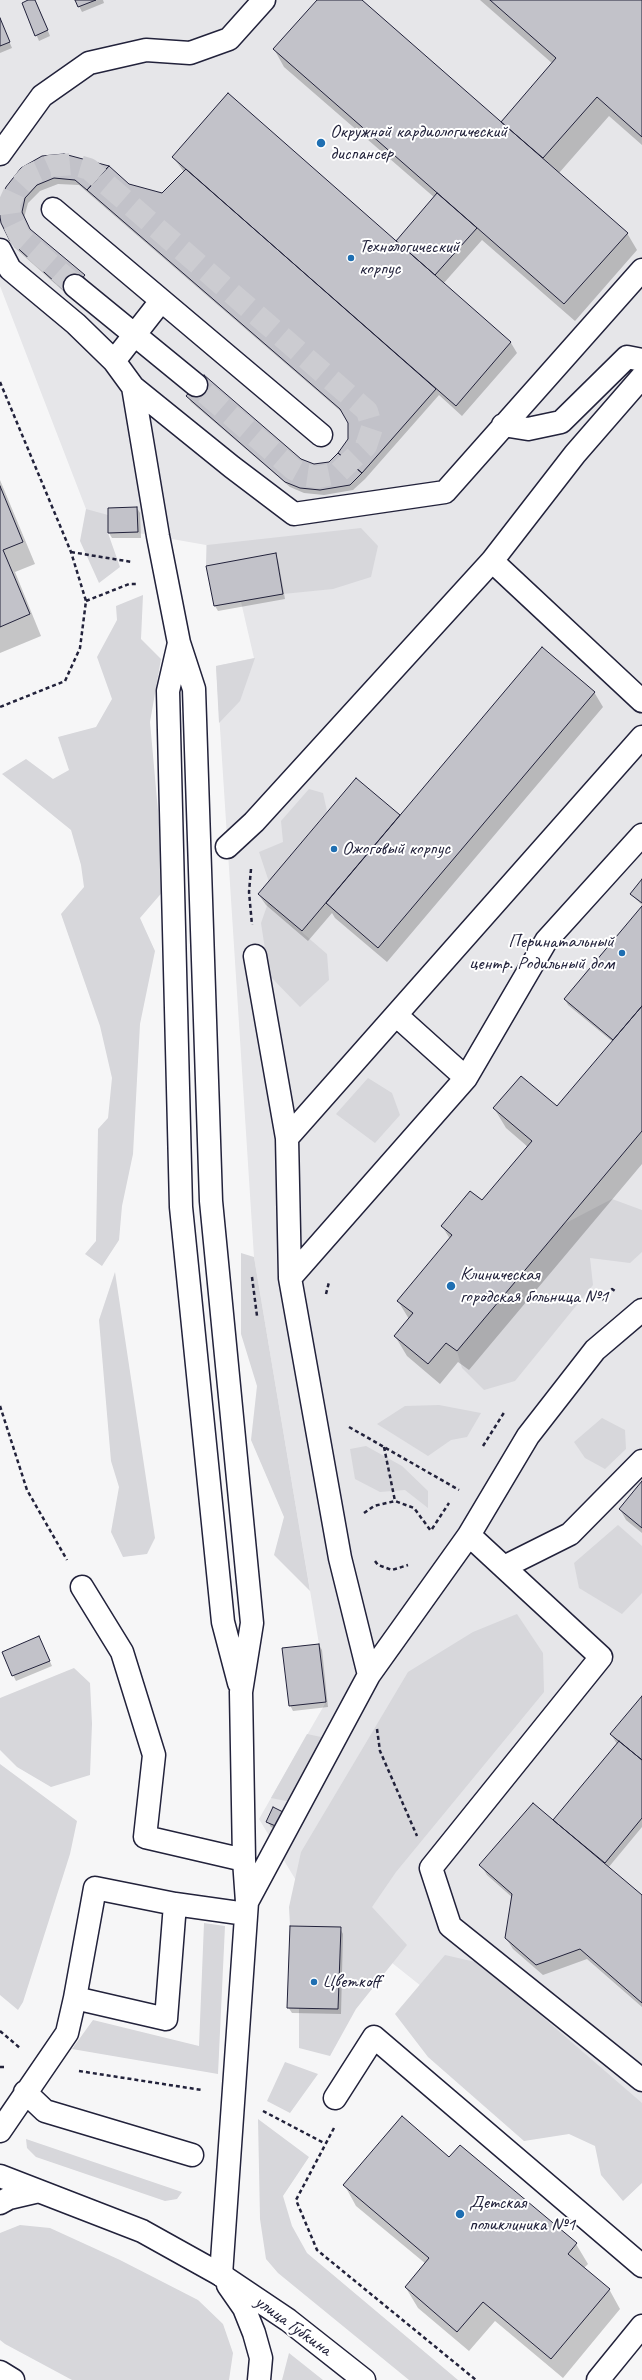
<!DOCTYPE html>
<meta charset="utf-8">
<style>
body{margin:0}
canvas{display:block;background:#f6f6f7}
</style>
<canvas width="642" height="2380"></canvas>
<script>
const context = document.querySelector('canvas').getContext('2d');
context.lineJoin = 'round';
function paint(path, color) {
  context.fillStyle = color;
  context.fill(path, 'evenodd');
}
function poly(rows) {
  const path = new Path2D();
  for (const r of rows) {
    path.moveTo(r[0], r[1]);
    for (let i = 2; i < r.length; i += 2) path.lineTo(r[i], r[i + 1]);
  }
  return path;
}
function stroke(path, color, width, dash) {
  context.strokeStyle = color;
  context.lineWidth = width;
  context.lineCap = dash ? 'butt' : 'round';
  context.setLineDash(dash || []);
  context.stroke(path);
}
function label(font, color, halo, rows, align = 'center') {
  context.font = font + ' Caveat,sans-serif';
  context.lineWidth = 4;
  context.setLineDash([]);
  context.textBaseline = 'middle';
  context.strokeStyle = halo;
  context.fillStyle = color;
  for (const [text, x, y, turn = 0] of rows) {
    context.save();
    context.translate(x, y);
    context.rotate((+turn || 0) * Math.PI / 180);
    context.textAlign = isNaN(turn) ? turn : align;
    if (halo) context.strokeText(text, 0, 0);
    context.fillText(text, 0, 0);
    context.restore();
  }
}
paint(poly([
 [0,0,642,0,642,2162,303,1892,259,1819,326,1702,319,1644,254,1257,216,666,254,658,241,602,214,606,206,566,206,545,138,533,92,534,86,509,0,286]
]), '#e6e6e9');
paint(poly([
 [86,509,108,515,108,533,120,567,99,583,80,541],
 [361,528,378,546,371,577,333,589,283,594,276,553,206,566,207,545],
 [143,595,141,639,161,659,150,722,165,889,140,918,155,951,140,1024,133,1154,122,1206,119,1240,102,1266,85,1254,96,1241,98,1129,108,1118,112,1078,100,1026,61,914,84,887,81,865,71,830,2,774,26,759,53,779,69,770,58,737,96,727,112,699,97,657,117,620,116,606],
 [255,658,240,701,219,723,216,666],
 [309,789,323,793,327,811,269,882,259,852,283,842,281,821],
 [268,903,327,954,329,980,300,1007,269,975,261,923],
 [368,1078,392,1093,400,1115,375,1143,336,1114],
 [612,1199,642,1210,642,1252,630,1263,590,1258,593,1285,515,1381,484,1390,462,1368,457,1351,564,1224],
 [241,1253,254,1257,310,1591,274,1555,284,1517,251,1440,257,1386,241,1334],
 [115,1272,155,1538,147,1554,123,1557,111,1532,119,1487,111,1461,99,1320],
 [439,1405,481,1413,467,1437,451,1440,428,1456,377,1424,405,1406],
 [602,1418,625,1430,626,1449,605,1469,585,1458,574,1442],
 [366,1446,402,1466,428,1491,428,1508,405,1490,380,1492,355,1479,350,1449],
 [618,1525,642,1546,642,1593,622,1614,579,1588,574,1563],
 [517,1614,543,1653,544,1692,396,1872,372,1907,407,1945,356,2009,330,2056,299,2048,299,2008,338,2009,341,1928,290,1926,289,1907,301,1852,408,1672,473,1632],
 [74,1668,90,1683,92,1724,90,1775,51,1787,17,1767,0,1750,0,1698],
 [307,1734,326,1738,291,1802,271,1798],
 [0,1764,77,1821,70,1854,23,2002,18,2010,0,1995],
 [204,1923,225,1926,218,2074,72,2049,93,2020,199,2046],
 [445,1955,480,1963,642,2103,642,2183,623,2201,601,2175,595,2146,569,2134,524,2141,428,2057,395,2014],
 [285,2062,318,2074,290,2113,267,2101],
 [258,2119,309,2157,283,2196,292,2226,307,2253,458,2380,409,2380,278,2273,266,2259,260,2219],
 [26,2139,182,2192,177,2199,165,2201,36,2157,27,2148],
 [20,2225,50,2228,120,2260,198,2300,223,2324,233,2353,229,2380,72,2380,5,2344,0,2340,0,2233],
 [289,2353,323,2380,282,2380]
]), '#d7d7db');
paint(poly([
 [30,0,35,0,37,4,50,36,39,41,23,3],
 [76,0,103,0,104,3,82,12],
 [318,0,361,0,501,123,553,64,480,0,642,0,642,145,609,116,559,173,627,233,637,250,575,321,482,240,443,284,511,343,517,353,462,416,439,395,365,479,353,490,324,495,304,493,290,487,191,402,188,397,313,465,329,463,339,454,349,439,348,423,344,414,79,185,58,184,40,191,28,203,24,218,30,230,84,276,87,281,71,298,14,247,0,208,0,204,22,169,129,185,163,194,184,172,173,157,396,242,435,198,284,67,274,49],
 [0,20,12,48,0,53],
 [0,480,35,564,15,572,41,636,0,653],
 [137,508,140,513,141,538,112,538,109,533],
 [275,554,278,560,285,599,218,611,215,606,208,566],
 [594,692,603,707,387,962,335,918,332,913,308,941,266,905,259,895,356,780,400,817],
 [642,881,642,905,631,894],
 [642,908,642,1164,469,1370,458,1362,440,1384,407,1356,395,1336,409,1319,398,1301,450,1239,442,1226,482,1202,528,1147,506,1128,494,1108,558,1108,613,1042,568,1005,565,999],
 [642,1483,642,1533,626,1520,620,1509],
 [39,1637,52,1666,16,1681,13,1675],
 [319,1645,322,1650,328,1707,293,1711,290,1705],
 [642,1697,642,1827,608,1868,642,1897,642,2007,587,1959,543,1975,513,1949,506,1938,513,1898,487,1875,481,1865,553,1821,617,1744,611,1734],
 [287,1819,281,1832,271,1827,268,1822],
 [340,1928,343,1934,341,2014,292,2013,288,2007],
 [450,2158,576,2244,588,2264,584,2268,609,2289,620,2309,563,2378,495,2321,469,2351,418,2308,406,2288,426,2264,356,2206,345,2186]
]), '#0003');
const building = poly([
 [28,0,35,0,48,30,35,36,22,3,28,0],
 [75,0,96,0,78,7,75,0],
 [317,0,362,0,628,233,564,304,273,49,317,0],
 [490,0,642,0,642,137,597,97,543,158,501,122,556,58,490,0],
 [0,18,10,42,0,46,0,18],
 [228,93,511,342,456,406,172,157,228,93],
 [64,154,109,166,87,190,75,180,54,178,37,185,25,198,22,212,30,229,85,275,68,294,10,241,1,223,0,217,0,202,6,187,21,168,42,156,64,154],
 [109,166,129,184,162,193,186,169,436,389,362,473,338,453,348,439,348,423,340,409,87,190,109,166],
 [437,193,477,228,435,275,396,241,437,193],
 [204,375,301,459,314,464,329,462,338,453,362,473,350,485,320,490,300,488,285,482,186,396,204,375],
 [0,486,23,542,3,550,30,614,0,627,0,486],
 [137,507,138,532,108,533,108,508,137,507],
 [276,553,283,594,214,606,206,566,276,553],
 [542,647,595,692,378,948,326,903,542,647],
 [356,778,400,815,302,931,258,894,356,778],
 [642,879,642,903,630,894,642,879],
 [642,906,642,1006,613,1040,564,999,642,906],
 [642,1006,642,1131,457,1351,446,1343,428,1364,394,1336,413,1313,397,1301,452,1235,441,1226,470,1191,482,1200,532,1141,493,1108,521,1076,557,1106,642,1006],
 [642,1481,642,1528,619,1509,642,1481],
 [39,1636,50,1661,12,1676,2,1652,39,1636],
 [319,1644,326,1702,289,1706,282,1648,319,1644],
 [642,1696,642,1760,610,1734,642,1696],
 [619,1741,642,1760,642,1818,605,1863,553,1820,619,1741],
 [533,1803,642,1895,642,2003,580,1949,536,1965,505,1938,512,1894,479,1865,533,1803],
 [273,1807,285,1813,278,1827,266,1822,273,1807],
 [290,1926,341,1927,338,2009,287,2008,290,1926],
 [402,2116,449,2157,460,2145,577,2243,568,2254,610,2289,551,2359,483,2302,457,2332,405,2287,429,2258,343,2185,402,2116]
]);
paint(building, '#c2c2c9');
stroke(building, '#22223b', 1);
stroke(poly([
 [75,286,20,237,11,218,9,204,15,191,30,175,50,166,72,164,89,169,367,411,372,428,366,446,338,473,318,477,304,475,293,469,196,385]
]), '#ccccd1', 22, [22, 11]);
const minor = poly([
 [0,154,42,96,89,63,146,50,190,53,229,39,264,0],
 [53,209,321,435],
 [0,250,10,269,76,324,114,361,133,387,232,467,294,514,445,492,642,270],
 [75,286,196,385],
 [114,361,161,301],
 [133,387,158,536,179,643,194,689,211,1201,252,1623,241,1692,244,1860,247,1902,221,2275],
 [503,425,528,429,561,422,627,357,642,360],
 [492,561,642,701],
 [179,643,168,691,181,1207,223,1622,239,1683],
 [227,847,254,822,492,561,575,454,642,377],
 [255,956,287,1138],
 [396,1015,466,1078],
 [290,1278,466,1078,546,941,642,835],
 [469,1535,601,1657,431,1868,450,1926,642,2080],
 [504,1567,570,1534,642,1461],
 [82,1587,122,1652,154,1755,145,1837,244,1860],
 [369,1675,340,1558,290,1278,287,1138,642,737],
 [247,1902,369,1675,469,1535,528,1436,595,1350,642,1310],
 [175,1904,246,1914],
 [25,2092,45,2111,192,2155],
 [335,2098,374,2037,642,2266],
 [0,2131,67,2033,75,1998,95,1888,175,1904,166,2019,75,1998],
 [598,2380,642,2326]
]);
const major = poly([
 [0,2176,142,2231,221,2275,288,2320,364,2380],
 [0,2203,9,2198,39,2191],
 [228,2285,244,2308,254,2333,261,2358,259,2380],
 [0,2372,13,2380]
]);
stroke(minor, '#22223b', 25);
stroke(major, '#22223b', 25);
stroke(poly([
 [0,382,71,552,86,601,80,648,65,681,0,707],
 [71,552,132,562],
 [86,601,129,584,136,584],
 [251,869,249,892,252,925],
 [252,1277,257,1316],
 [326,1294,329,1282],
 [602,1300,612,1289,615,1291],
 [0,1406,27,1490,67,1560],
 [349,1427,459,1490],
 [483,1446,505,1411],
 [384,1447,395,1501],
 [364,1513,374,1506,395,1501,414,1508,431,1531],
 [432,1529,449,1503],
 [375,1561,378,1565,392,1570,408,1565],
 [377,1729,380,1751,417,1836],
 [0,2031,20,2048],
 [0,2067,6,2067],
 [79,2071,202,2090],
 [263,2111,324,2143],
 [334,2128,296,2200,317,2250,476,2380]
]), '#22223b', 2.5, [4, 3]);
stroke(minor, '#fff', 22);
stroke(major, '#fff', 22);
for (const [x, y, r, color] of [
 [321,143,5,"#1f6fb2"],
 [351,258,4,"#1f6fb2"],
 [334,849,4,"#1f6fb2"],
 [622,953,4,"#1f6fb2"],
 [451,1286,5,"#1f6fb2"],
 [314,1982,4,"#1f6fb2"],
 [460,2214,5,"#1f6fb2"]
]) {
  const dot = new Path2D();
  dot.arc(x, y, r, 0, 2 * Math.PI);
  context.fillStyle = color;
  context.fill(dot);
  stroke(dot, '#fff', 1.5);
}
label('19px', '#22223b', '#fff', [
 ["Окружной кардиологический",330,132],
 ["диспансер",330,154],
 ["Технологический",359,247],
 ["корпус",359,269],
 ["Ожоговый корпус",342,849],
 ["Перинатальный",614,942,"right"],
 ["центр. Родильный дом",614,964,"right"],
 ["Клиническая",460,1275],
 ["городская больница №1",460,1297],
 ["Цветкоff",322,1982],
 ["Детская",469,2203],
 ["поликлиника №1",469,2225]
], 'left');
label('19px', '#22223b', '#fff', [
 ["улица Губкина",293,2326,36]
]);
</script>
